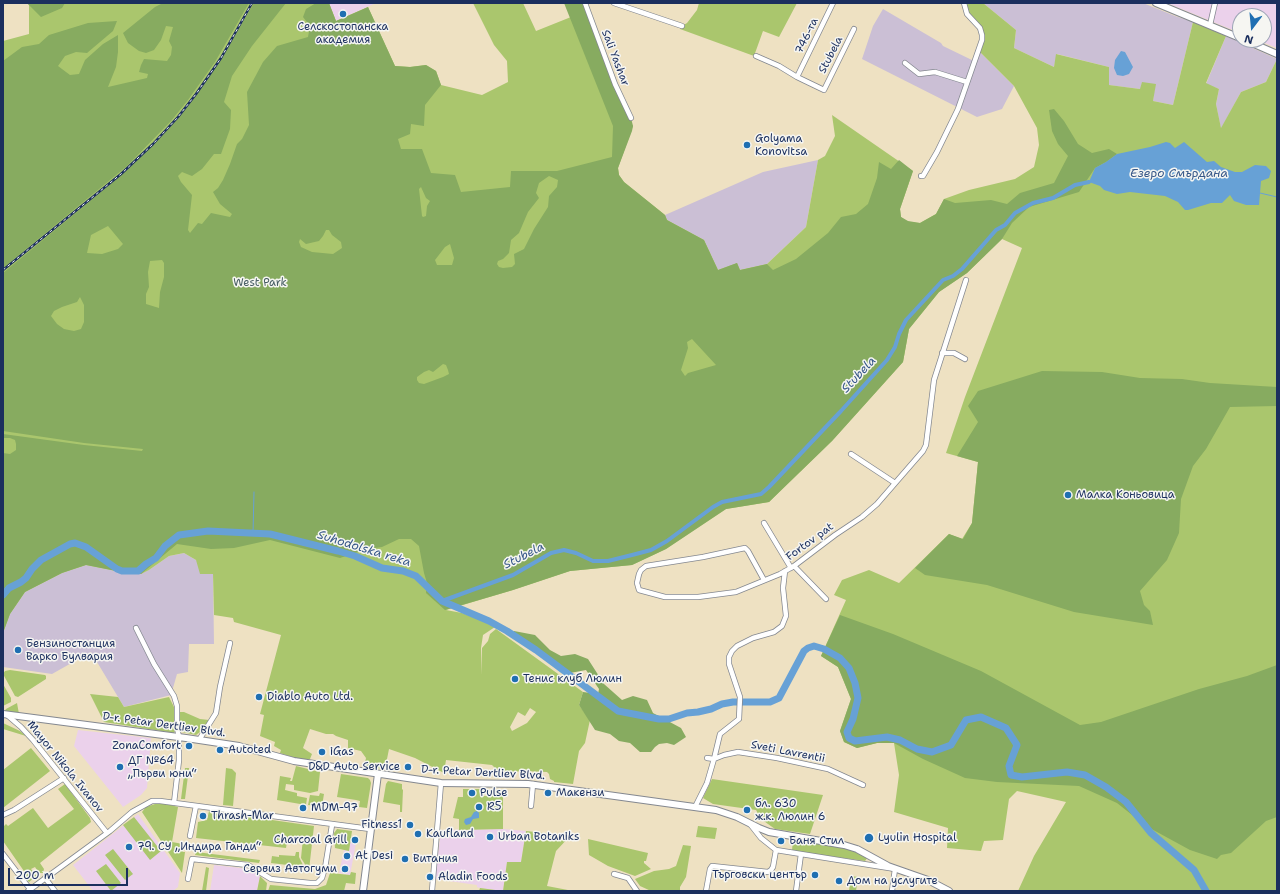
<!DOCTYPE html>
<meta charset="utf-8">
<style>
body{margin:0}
#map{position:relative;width:1280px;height:894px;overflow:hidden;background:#eee1c2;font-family:"Shantell Sans",sans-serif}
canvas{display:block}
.frame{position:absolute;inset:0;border:4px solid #1b2f5e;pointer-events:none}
.north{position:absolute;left:1232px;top:8px;width:40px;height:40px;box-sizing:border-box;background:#f6f6f2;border:1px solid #9ea6b7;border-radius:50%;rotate:196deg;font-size:11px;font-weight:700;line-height:16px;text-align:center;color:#1b2f5e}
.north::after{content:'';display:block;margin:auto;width:14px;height:18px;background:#1f6fb2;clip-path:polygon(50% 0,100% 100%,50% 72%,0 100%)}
.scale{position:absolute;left:8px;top:868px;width:120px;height:18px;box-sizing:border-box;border:2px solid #1b2f5e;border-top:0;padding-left:5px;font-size:12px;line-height:14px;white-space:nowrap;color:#1b2f5e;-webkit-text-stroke:3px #f6f6f2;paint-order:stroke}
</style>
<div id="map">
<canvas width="1280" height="894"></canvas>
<div class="frame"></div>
<div class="north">N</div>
<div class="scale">200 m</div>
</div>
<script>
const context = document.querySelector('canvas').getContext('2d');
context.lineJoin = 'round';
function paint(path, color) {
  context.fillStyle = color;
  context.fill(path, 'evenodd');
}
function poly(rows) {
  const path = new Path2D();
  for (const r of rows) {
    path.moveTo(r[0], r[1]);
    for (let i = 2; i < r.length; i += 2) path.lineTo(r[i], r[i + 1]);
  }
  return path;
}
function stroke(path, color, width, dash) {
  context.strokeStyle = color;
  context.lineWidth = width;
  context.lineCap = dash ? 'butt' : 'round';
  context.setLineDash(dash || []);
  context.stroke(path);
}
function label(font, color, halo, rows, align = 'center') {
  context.font = font + ' "Shantell Sans",sans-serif';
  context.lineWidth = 3;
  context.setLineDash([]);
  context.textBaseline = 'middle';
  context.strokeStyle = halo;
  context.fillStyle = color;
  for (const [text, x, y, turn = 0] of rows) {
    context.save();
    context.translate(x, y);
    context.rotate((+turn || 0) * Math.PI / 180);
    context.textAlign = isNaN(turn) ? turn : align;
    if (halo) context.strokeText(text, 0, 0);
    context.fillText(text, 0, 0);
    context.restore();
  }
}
paint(poly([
 [329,3,376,3,336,21],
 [1167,3,1277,3,1277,48,1257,40,1264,40,1264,16,1240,16,1240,33],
 [78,730,151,738,147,788,141,795,123,807,74,746],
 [138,814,180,873,178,887,173,891,93,891,73,865],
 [503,829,526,831,521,862,507,862,503,891,480,888,477,887,477,885,435,879,441,830],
 [351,837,357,838,350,875,339,873,344,850,349,851],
 [214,865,250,869,260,876,257,891,210,891]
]), '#ebd1eb');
paint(poly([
 [983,3,1143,3,1175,16,1193,22,1173,105,1153,101,1155,84,1140,89,1108,85,1109,67,1057,54,1054,67,1014,48,1016,30],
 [883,9,941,43,943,46,974,61,979,50,980,52,1014,86,1002,109,977,117,862,59,873,26],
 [1226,36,1277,59,1266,82,1241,92,1221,129,1216,104,1219,89,1206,84],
 [818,160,806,227,767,264,740,270,737,264,718,270,704,240,667,220,665,215,763,172],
 [184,553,196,560,213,574,214,644,189,644,188,672,177,674,171,695,124,707,91,652,52,674,3,667,3,633,10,614,25,592,62,573,86,565,126,573,140,574,149,570,169,556]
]), '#cbbfd5');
paint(poly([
 [27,3,329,3,336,21,368,7,395,66,410,67,426,65,436,71,441,85,482,95,508,82,507,61,494,45,473,3,523,3,536,31,571,17,592,71,633,126,618,168,619,175,624,182,665,215,667,220,704,240,718,270,737,263,740,270,767,264,806,227,818,160,825,156,835,136,832,115,913,171,900,209,901,217,908,222,920,223,936,214,944,199,969,190,1015,179,1034,167,1039,145,1037,128,1014,86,980,52,984,40,984,34,968,13,966,3,983,3,1016,30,1014,48,1054,67,1056,54,1109,67,1109,85,1140,89,1142,82,1156,84,1153,101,1173,105,1193,22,1226,36,1206,83,1219,89,1216,104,1221,128,1241,92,1266,82,1277,59,1277,891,1018,891,1034,856,1066,802,1017,791,1009,799,1003,840,984,841,981,851,947,848,948,828,894,812,899,775,894,743,877,743,857,748,844,742,840,731,851,699,838,667,821,656,846,600,834,595,842,580,869,570,899,583,949,534,962,539,972,523,978,462,946,453,965,397,1022,248,1002,239,967,273,939,292,909,329,903,362,832,441,769,502,726,509,666,549,632,565,570,571,513,590,446,610,462,613,487,622,495,627,483,635,481,648,482,675,482,648,488,641,490,634,496,629,583,692,579,705,590,720,585,743,579,751,573,784,554,782,554,781,550,779,549,774,547,772,522,771,495,774,494,767,492,765,446,760,444,773,415,758,389,749,385,769,364,767,366,758,361,751,348,748,348,740,336,736,333,734,326,734,310,729,303,748,312,754,310,759,304,760,295,758,280,753,281,750,274,746,275,742,260,736,264,715,260,714,281,635,234,622,233,618,214,615,213,574,200,574,196,560,184,553,169,556,149,570,141,574,126,573,86,565,62,573,25,592,10,614,3,633,3,41,29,34,29,5],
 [530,708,536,712,527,723,512,731,510,727,518,712,525,716],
 [699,3,797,3,779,37,763,31,754,56,680,29,682,26,687,23,697,10],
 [10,670,45,675,46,676,46,679,18,697,15,696,3,674,5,671],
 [3,684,11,698,11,702,3,706],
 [90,694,118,697,124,707,169,697,176,711,176,728,174,733,104,722],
 [17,703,19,714,4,712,6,709],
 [179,712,184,712,200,719,209,720,200,732,196,735,182,732,179,727],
 [3,723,20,731,26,736,3,729],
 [31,748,50,771,3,808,3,770],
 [296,766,320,772,318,791,310,793,294,790,294,785,286,784,285,790,297,793,297,796,307,798,306,805,277,800,280,776,291,778,290,781,292,781],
 [185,768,189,768,185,799,181,799],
 [226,768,232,769,236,773,233,806,223,805],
 [341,774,368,778,370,780,371,783,367,808,359,807,360,801,356,800,337,797],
 [712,779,823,795,810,834,775,829,761,819,756,810,713,804,703,798],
 [388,781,402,784,402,789,403,790,402,812,400,812,400,805,383,802,386,784],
 [65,784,90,818,91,822,40,863,44,869,43,873,39,873,35,867,31,869,38,878,36,880,34,878,29,882,24,876,26,874,3,841,3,827,6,824,8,826,33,808,48,828,74,809,58,789],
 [463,789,480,789,481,796,503,796,503,829,459,830,459,819,453,818,458,797,463,797],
 [320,793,324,794,322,806,308,805,310,795,319,796],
 [158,803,171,805,178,807,172,842,183,844,183,852,185,852,182,873,142,812,146,807],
 [209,811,314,826,309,870,305,870,306,866,301,858,303,838,288,836,286,848,196,838,198,822,207,820],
 [134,817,161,851,150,860,123,825],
 [698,826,717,828,715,839,696,837],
 [337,829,352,831,349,851,335,848,334,833],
 [526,831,570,836,556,851,547,886,573,891,479,891,480,888,503,891,507,862,521,862],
 [588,839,648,853,646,861,644,861,644,863,651,869,635,876,608,866,589,855],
 [793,839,844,846,868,857,865,861,792,851],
 [683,845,691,846,686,877,680,887,680,891,651,891,640,886,635,879,654,871,669,869,676,866],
 [113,849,133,874,125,880,105,855],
 [196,852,260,860,259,863,195,855],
 [296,852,299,852,299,857,304,867,271,863,272,856,279,857,279,855,295,856],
 [106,864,121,883,111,891,96,871],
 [206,867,209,868,206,891,202,891],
 [351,872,356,873,355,884,346,883,344,891,268,891,270,885,315,889,326,885,330,873,350,875],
 [260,876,267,883,266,891,257,891],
 [851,876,858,877,856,891,849,891]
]), '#aac66d');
paint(poly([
 [27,3,65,3,62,8,41,17],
 [163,3,249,3,215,62,188,100,171,121,127,166,3,268,3,61,22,47,39,44,49,35,88,23,117,21,113,31,87,53,76,52,65,56,58,66,70,75,79,74,85,60,103,44,118,35,118,52,116,67,108,87,147,78,148,74,139,72,141,65,144,59,167,61,171,55,172,47,169,41,173,27,166,26,161,40,154,50,146,53,139,51,128,43,123,33,155,7],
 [254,3,286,3,252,46,232,76,224,102,231,110,230,129,221,154,214,154,202,169,192,176,182,172,178,176,181,182,192,195,188,230,190,233,198,223,202,224,211,213,230,217,232,214,220,204,213,192,218,188,223,180,230,164,237,144,242,139,249,125,247,92,263,62,277,46,308,37,310,26,303,17,306,9,316,3,329,3,336,21,368,7,395,66,410,67,426,65,436,71,441,85,425,105,424,126,411,124,410,134,398,139,401,149,422,149,431,173,455,175,461,192,510,187,511,171,557,171,612,157,613,126,564,3,584,3,631,118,633,126,632,131,618,168,619,175,624,182,665,215,667,220,704,240,718,270,737,263,740,270,767,264,773,270,796,259,828,233,841,217,856,214,868,204,877,178,879,162,891,169,899,160,913,171,900,209,901,217,908,221,920,223,936,214,944,199,955,203,991,200,1007,204,1020,193,1054,183,1068,156,1058,144,1052,131,1049,110,1054,109,1064,121,1078,144,1092,153,1109,149,1117,154,1106,162,1095,168,1079,192,1029,207,1012,223,1002,239,967,273,939,292,909,329,903,362,832,441,769,502,726,509,666,549,632,565,570,571,513,590,445,610,426,593,427,583,424,573,419,546,411,539,399,539,382,547,367,549,340,558,270,540,234,548,211,549,177,544,141,574,126,573,86,565,62,573,25,592,10,614,3,633,3,453,10,454,16,450,16,444,15,440,10,438,3,438,3,434,84,445,142,451,143,449,84,443,3,431,3,273,106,188,155,144,182,113,202,87,224,54],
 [549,176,558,180,557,187,549,196,548,207,534,229,524,249,514,254,515,264,512,267,503,268,499,267,497,264,498,261,503,259,509,253,511,240,519,233,528,212,539,198,536,193,539,183],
 [421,187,426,198,430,201,427,206,426,216,423,217,422,216,419,189],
 [108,226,123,244,118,249,102,254,87,253,91,235],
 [326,230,329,230,332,235,341,242,342,248,333,254,312,252,301,247,299,242,300,239,306,244,319,241,323,236],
 [450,244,454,258,452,265,437,265,435,260,445,247],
 [162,260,164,263,164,277,160,292,159,308,146,304,146,294,149,287,148,272,150,261],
 [80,297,84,305,84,322,81,329,74,331,64,329,57,324,51,316,54,311,62,307,77,302],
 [692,339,716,365,688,373,685,376,681,370,688,348,687,342],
 [443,364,446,365,448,370,449,374,443,377,424,384,419,383,417,380,417,377,424,372,429,370,433,372],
 [1042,371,1102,372,1140,378,1182,379,1210,383,1277,387,1277,406,1230,407,1206,449,1193,466,1181,499,1179,533,1167,560,1140,591,1144,605,1150,611,1153,625,1074,612,987,585,925,575,915,568,949,534,963,539,972,523,978,462,957,456,978,422,968,406,978,391],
 [840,615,893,634,981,671,1080,725,1101,722,1199,689,1247,676,1277,665,1277,817,1266,821,1231,853,1221,855,1217,859,1190,850,1146,826,1117,803,1079,786,997,782,965,778,923,759,894,743,877,743,857,748,844,742,840,731,851,699,838,667,821,656],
 [514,631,535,635,550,650,561,656,575,654,588,659,604,684,622,700,633,696,647,700,653,713,681,728,686,737,674,745,667,743,659,744,655,747,651,752,640,752,630,743,619,741,610,734,595,730,579,705,583,692,598,694,599,689,586,670,570,673,513,633]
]), '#87ab60');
paint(poly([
 [1121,51,1125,52,1133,67,1129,74,1123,76,1117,75,1114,68,1115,60],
 [1166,142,1170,143,1175,148,1184,142,1207,162,1214,161,1221,167,1235,172,1242,172,1255,165,1266,166,1271,171,1269,178,1261,181,1259,205,1246,205,1234,201,1230,195,1222,203,1211,203,1188,210,1185,210,1178,202,1165,196,1130,192,1117,194,1104,190,1100,186,1089,182,1095,168,1106,162,1117,154,1150,147],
 [474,812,477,811,479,813,479,818,473,819,470,824,466,825,464,822,465,819,471,817]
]), '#67a1d6');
stroke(poly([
 [1260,193,1277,197],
 [253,534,254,492]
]), '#67a1d6', 1);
stroke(poly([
 [442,601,513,575,551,553,564,550,576,553,593,561,608,561,632,555,651,550,667,541,713,507,722,502,761,494,769,487,841,411,887,360,895,347,899,334,906,320,943,280,953,276,962,269,996,230,1005,225,1015,213,1033,203,1053,198,1075,185,1089,182]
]), '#67a1d6', 4);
stroke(poly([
 [3,595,9,588,21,582,26,578,32,569,41,560,70,544,75,543,86,547,117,569,122,571,138,571,146,564,156,558,165,546,179,535,208,531,270,534,338,551,355,556,382,568,403,571,416,576,442,601,489,621,507,631,536,650,618,711,659,719,669,719,687,713,698,712,711,709,722,704,733,702,770,702,779,698,804,651,808,648,814,646,824,649,840,658,849,668,855,683,858,698,853,719,847,732,849,738,855,741,887,737,900,740,917,749,932,752,951,745,966,720,981,717,1006,728,1017,745,1009,766,1011,775,1022,777,1067,772,1085,775,1106,787,1126,802,1151,833,1194,870,1206,891]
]), '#67a1d6', 7);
const street = poly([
 [585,3,615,84,631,118],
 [614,3,682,26],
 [1210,25,1215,3],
 [756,56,779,66,797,77,824,90,854,29],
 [905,63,919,74,935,72,967,82],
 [797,77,833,3],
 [921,176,923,176,937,152,958,109,982,40,982,35,980,28,967,14,964,3],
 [942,353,954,353,965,359],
 [851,454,895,483],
 [764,523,791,568],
 [794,566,826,599],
 [764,580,748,551,745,548,703,557,646,566,641,570,639,574,637,583,639,590,665,597,698,597,736,592,780,574,794,566,835,535,862,517,877,504,923,451,926,445,934,380,966,280],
 [136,628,154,664,174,696,177,706,177,728,179,737,179,760,174,803],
 [7,715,21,727,33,740,107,833],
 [199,740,216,713,220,687,230,643],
 [707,758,714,759,724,755,738,752,777,758,828,769,863,785],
 [531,806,533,784],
 [695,807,707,783,714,759,720,734,739,719,740,697,729,664,729,657,732,651,737,646,753,638,774,632,782,626,786,616,783,588,785,571],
 [3,815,14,810,64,778],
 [750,824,761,838,776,850,895,869,892,891],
 [190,836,196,806],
 [3,854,30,889],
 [614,874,628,878,637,891],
 [45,878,55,891],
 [188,879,192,859,248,865,271,879,310,883,317,883,322,878,325,868,332,825],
 [28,891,110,831,132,812,152,801,160,801,370,829],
 [432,891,441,783],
 [706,891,710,869,712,866,768,872,771,870,773,867,776,850],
 [796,891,801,854]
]);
const secondary = poly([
 [1156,3,1240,38],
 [1245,40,1277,54],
 [3,714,186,738,239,746,294,761,441,783,528,784,716,810,737,817,759,828,769,832,844,845,857,849,888,866,928,880,949,891],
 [363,891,378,774]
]);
stroke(street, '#848890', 6);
stroke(secondary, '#848890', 8);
stroke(street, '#fff', 4.5);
stroke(secondary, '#fff', 6);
const rail = poly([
 [3,270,121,174,153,144,178,117,196,94,221,58,252,3]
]);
stroke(rail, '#1b2f5e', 2.5);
stroke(rail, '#f6f6f2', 1, [3]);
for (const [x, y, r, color] of [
 [343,14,4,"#1f6fb2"],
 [747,145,4,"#1f6fb2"],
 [1068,495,4,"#1f6fb2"],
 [18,650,4,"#1f6fb2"],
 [515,679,4,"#1f6fb2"],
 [259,697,4,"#1f6fb2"],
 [189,746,4,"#1f6fb2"],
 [220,750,4,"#1f6fb2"],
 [322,752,4,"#1f6fb2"],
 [120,767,4,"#1f6fb2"],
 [408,767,4,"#1f6fb2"],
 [472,793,4,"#1f6fb2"],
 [548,793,4,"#1f6fb2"],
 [479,807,4,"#1f6fb2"],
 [303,808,4,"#1f6fb2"],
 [747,810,4,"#1f6fb2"],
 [203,816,4,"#1f6fb2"],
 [410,825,4,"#1f6fb2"],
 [418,834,4,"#1f6fb2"],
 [490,837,4,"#1f6fb2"],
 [869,838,5,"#1f6fb2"],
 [355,840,4,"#1f6fb2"],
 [781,841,4,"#1f6fb2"],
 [129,847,4,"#1f6fb2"],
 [347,856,4,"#1f6fb2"],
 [405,859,4,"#1f6fb2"],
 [345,869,4,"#1f6fb2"],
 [815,875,4,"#1f6fb2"],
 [430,877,4,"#1f6fb2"],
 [839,881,4,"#1f6fb2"]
]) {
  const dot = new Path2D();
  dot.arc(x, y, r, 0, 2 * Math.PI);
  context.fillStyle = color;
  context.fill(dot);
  stroke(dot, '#f6f6f2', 1.5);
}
label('11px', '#1b2f5e', '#f6f6f2', [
 ["Селскостопанска",343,27,"center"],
 ["академия",343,40,"center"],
 ["Golyama",755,139],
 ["Konovitsa",755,152],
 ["Малка Коньовица",1076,495],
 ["Бензиностанция",26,644],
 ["Варко Булвария",26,657],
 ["Тенис клуб Люлин",523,679],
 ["Diablo Auto Ltd.",267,697],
 ["ZonaComfort",181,746,"right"],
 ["Autoted",228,750],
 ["iGas",330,752],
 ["ДГ №64",128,761],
 ["„Първи юни“",128,774],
 ["D&D Auto Service",400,767,"right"],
 ["Pulse",480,793],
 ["Макензи",556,793],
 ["бл. 630",755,804],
 ["ж.к. Люлин 6",755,817],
 ["R5",487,807],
 ["MDM-97",311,808],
 ["Thrash-Mar",211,816],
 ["Fitness1",402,825,"right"],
 ["Kaufland",426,834],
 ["Urban Botaniks",498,837],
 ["Lyulin Hospital",878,838],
 ["Charcoal Grill",347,840,"right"],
 ["Баня Стил",789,841],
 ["79. СУ „Индира Ганди“",137,847],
 ["At Desi",355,856],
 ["Витания",413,859],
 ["Сервиз Автогуми",337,869,"right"],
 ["Търговски център",807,875,"right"],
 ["Aladin Foods",438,877],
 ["Дом на услугите",847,881]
], 'left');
label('11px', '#1b2f5e', '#f6f6f2', [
 ["746-та",807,36,-64],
 ["Stubela",831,55,-63],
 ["Sali Yashar",615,58,69],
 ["Fortov pat",810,542,-36],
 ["D-r. Petar Dertliev Blvd.",164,725,8],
 ["Sveti Lavrentii",788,752,11],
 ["Mayor Nikola Ivanov",65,767,51],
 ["D-r. Petar Dertliev Blvd.",483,773,3]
]);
label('11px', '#465c62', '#f6f6f2', [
 ["West Park",260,283]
]);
label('italic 12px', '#365788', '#f6f6f2', [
 ["Езеро Смърдана",1179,174],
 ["Stubela",859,375,-47],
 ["Suhodolska reka",364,549,17],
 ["Stubela",524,556,-27]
]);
</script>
